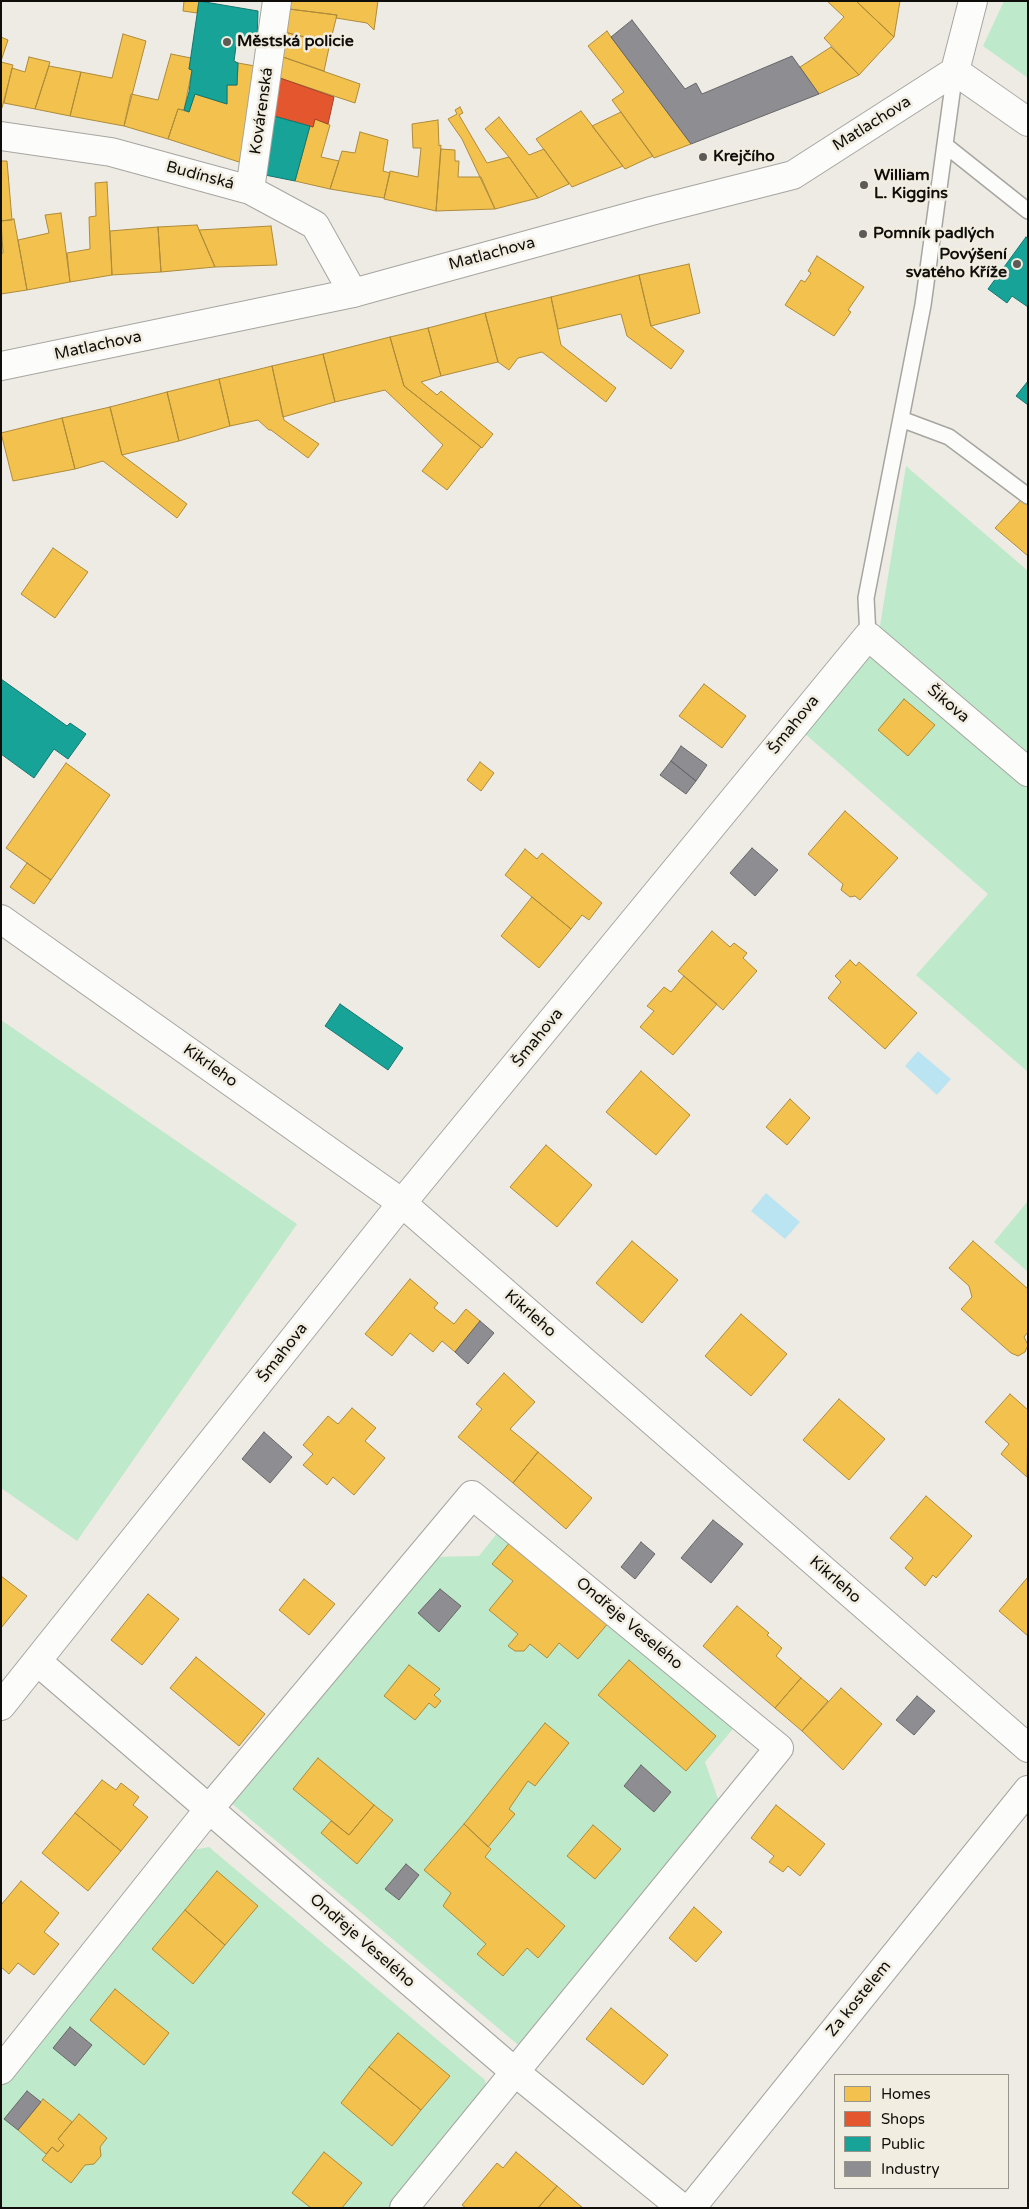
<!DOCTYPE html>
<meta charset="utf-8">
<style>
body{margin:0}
#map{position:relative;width:1029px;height:2209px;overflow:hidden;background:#eeebe4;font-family:"Varela Round",sans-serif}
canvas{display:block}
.frame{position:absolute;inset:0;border:2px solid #0f0e0a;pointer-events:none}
.legend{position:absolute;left:834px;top:2074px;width:175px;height:115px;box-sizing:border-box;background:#f1ede1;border:1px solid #97948b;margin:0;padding:6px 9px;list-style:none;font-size:15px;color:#0f0e0a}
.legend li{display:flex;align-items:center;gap:10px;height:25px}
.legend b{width:25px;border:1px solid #97948b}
</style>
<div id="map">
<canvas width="1029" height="2209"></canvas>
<div class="frame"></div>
<ul class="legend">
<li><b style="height:14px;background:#f2c14e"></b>Homes</li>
<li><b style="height:14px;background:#e4572e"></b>Shops</li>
<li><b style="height:14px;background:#17a398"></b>Public</li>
<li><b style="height:14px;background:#8d8d92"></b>Industry</li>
</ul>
</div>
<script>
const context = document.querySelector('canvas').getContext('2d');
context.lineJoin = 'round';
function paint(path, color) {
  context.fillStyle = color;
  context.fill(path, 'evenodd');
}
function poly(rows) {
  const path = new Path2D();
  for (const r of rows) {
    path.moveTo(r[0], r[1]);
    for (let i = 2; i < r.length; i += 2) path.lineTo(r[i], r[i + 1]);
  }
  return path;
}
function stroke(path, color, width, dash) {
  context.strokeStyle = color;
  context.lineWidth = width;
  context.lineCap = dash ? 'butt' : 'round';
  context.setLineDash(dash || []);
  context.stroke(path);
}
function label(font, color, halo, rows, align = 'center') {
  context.font = font + ' "Varela Round",sans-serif';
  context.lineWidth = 5;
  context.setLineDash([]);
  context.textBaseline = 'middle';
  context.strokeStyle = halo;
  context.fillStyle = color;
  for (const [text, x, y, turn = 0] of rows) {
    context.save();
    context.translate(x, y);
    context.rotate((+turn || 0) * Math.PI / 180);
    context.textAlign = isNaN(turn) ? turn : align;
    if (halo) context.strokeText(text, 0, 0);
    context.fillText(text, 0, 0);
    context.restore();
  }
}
paint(poly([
 [1004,1,1028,1,1028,78,983,46],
 [906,466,1028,571,1028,1072,916,975,988,894,803,732,879,632],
 [1,1020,297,1224,77,1541,1,1488],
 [1028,1201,1028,1272,994,1242],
 [506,1522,738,1723,705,1762,722,1810,523,2049,230,1802,431,1557,479,1556],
 [209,1847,485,2080,487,2096,396,2208,1,2208,1,2083,193,1850]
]), '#bee9ca');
paint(poly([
 [918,1051,951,1079,937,1095,905,1066],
 [766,1193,800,1222,785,1239,751,1211]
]), '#bae4f1');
const homes = poly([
 [184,1,199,1,197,13,183,11,184,1],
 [290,1,378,1,374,30,367,23,336,18,337,15,289,9,290,1],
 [827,1,856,1,894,37,859,75,824,38,844,17,827,1],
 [856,1,900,1,894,37,856,1],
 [289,9,337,15,330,43,284,32,289,9],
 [607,31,611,37,691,144,654,158,612,100,624,92,588,46,607,31],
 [284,32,330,43,324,71,280,56,284,32],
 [123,34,146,41,124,126,70,116,81,72,112,78,123,34],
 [1,37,8,40,1,61,1,37],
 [831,47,859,75,819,94,800,67,831,47],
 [171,54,191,58,189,69,192,70,184,110,178,109,168,139,124,126,131,94,158,100,171,54],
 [280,56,360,84,355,103,277,77,280,56],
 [29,57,50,62,35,109,4,103,12,68,25,72,29,57],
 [1,62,13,65,2,108,1,108,1,62],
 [238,63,255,66,254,114,239,162,168,139,178,109,189,112,195,94,227,104,227,85,237,85,238,63],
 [49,66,81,72,70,116,35,109,49,66],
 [460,107,463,113,459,115,487,163,509,157,538,198,495,209,462,139,448,119,457,114,455,110,460,107],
 [581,111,623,166,572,187,536,139,581,111],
 [621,112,653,156,625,169,592,126,621,112],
 [499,117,529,155,544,149,569,184,538,198,509,157,485,129,499,117],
 [315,119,330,125,321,157,339,161,330,189,295,181,310,126,313,127,315,119],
 [438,120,439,146,441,145,436,211,384,199,390,171,418,177,421,148,413,148,412,124,438,120],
 [360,132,388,140,383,171,390,173,384,198,330,189,342,151,355,153,360,132],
 [441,149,455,150,455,161,459,161,458,177,481,177,495,209,436,211,441,149],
 [1,161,7,161,12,220,1,221,1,161],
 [107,182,112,275,70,282,67,253,90,249,89,217,96,216,95,183,107,182],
 [61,213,70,282,27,290,18,240,49,233,45,215,61,213],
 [14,219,27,290,1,294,1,253,3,253,1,221,14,219],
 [197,225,215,267,161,272,158,227,197,225],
 [271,226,277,265,215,267,199,230,271,226],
 [158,227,161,272,112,275,110,231,158,227],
 [817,256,864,287,848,310,851,312,834,336,785,305,801,280,805,282,811,273,808,271,817,256],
 [689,264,700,313,651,326,639,275,689,264],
 [639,275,651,326,684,351,671,369,627,336,621,314,558,329,551,297,639,275],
 [551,297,561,345,616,388,606,402,542,352,518,358,509,370,498,362,485,313,551,297],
 [485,313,498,362,441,376,428,328,485,313],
 [428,328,441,376,421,382,437,395,441,391,493,434,482,448,404,386,390,337,428,328],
 [390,337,404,386,481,447,447,490,422,471,443,445,385,390,335,402,323,354,390,337],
 [323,354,335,402,283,417,272,366,323,354],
 [272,366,284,420,319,444,308,458,271,430,269,430,258,420,230,426,219,379,272,366],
 [219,379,230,426,179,441,167,392,219,379],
 [167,392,179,441,122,455,110,407,167,392],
 [110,407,122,455,187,504,177,518,103,461,75,469,62,418,110,407],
 [62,418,75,469,13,481,1,433,62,418],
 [1022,499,1028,503,1028,556,995,528,1022,499],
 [53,548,88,572,55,618,21,594,53,548],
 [704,684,746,716,722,748,679,716,704,684],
 [904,699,935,725,908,756,878,730,904,699],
 [480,762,494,773,481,791,467,780,480,762],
 [66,763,110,795,51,880,6,848,66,763],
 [845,811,898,858,860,900,855,896,850,897,841,890,843,884,808,854,845,811],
 [525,849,537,859,542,853,602,903,589,920,582,915,571,929,505,875,525,849],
 [27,863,51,880,34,904,10,887,27,863],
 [532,897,571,929,539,968,501,936,532,897],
 [712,931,730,947,734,943,747,953,743,958,757,971,723,1010,678,971,712,931],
 [850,960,856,966,859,962,917,1013,885,1049,828,998,841,982,835,976,850,960],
 [684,976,717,1004,673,1055,640,1027,654,1011,647,1006,664,987,671,992,684,976],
 [641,1071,690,1115,656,1155,606,1112,641,1071],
 [790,1099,810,1118,787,1145,766,1127,790,1099],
 [546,1145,592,1185,557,1227,510,1187,546,1145],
 [632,1241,678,1280,642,1323,596,1283,632,1241],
 [973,1241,1028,1289,1028,1332,1024,1337,1028,1345,1025,1352,1018,1356,1011,1353,961,1309,972,1297,969,1286,949,1268,973,1241],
 [410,1279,438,1303,434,1308,454,1324,466,1309,480,1321,455,1352,442,1341,433,1352,410,1333,392,1356,365,1334,410,1279],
 [741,1314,787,1354,751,1396,705,1356,741,1314],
 [504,1373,535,1402,510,1429,538,1452,513,1483,458,1437,482,1409,476,1404,504,1373],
 [1010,1394,1028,1410,1027,1477,1001,1454,1009,1444,985,1422,1010,1394],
 [839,1399,885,1439,849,1480,803,1440,839,1399],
 [352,1408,376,1428,365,1441,385,1458,354,1495,333,1477,327,1485,303,1465,313,1454,303,1445,328,1416,338,1424,352,1408],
 [538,1452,592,1498,566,1529,513,1483,538,1452],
 [926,1496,972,1536,936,1578,933,1575,925,1586,905,1568,913,1558,890,1538,926,1496],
 [511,1541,609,1622,578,1659,559,1643,547,1658,530,1644,524,1651,515,1651,508,1646,518,1634,489,1610,513,1581,492,1564,511,1541],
 [1,1576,27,1596,1,1628,1,1576],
 [1028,1577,1028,1636,999,1611,1028,1577],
 [304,1579,335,1604,309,1635,279,1610,304,1579],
 [148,1594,179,1619,142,1665,111,1640,148,1594],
 [737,1606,769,1633,767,1635,782,1648,776,1656,801,1678,775,1708,703,1646,737,1606],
 [196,1657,265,1714,239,1746,170,1688,196,1657],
 [629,1660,716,1736,686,1771,598,1695,629,1660],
 [409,1665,440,1689,434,1695,441,1701,435,1708,429,1703,415,1720,384,1696,409,1665],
 [801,1678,828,1701,802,1731,775,1708,801,1678],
 [841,1688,882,1724,843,1770,802,1731,841,1688],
 [545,1723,569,1743,535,1786,528,1781,509,1809,515,1814,488,1847,464,1824,545,1723],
 [318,1758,374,1805,349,1835,293,1789,318,1758],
 [102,1780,116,1790,121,1783,139,1797,133,1805,148,1817,121,1851,75,1813,102,1780],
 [374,1805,393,1820,357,1864,321,1833,331,1821,349,1835,374,1805],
 [776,1805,825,1844,800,1876,788,1866,783,1872,769,1862,774,1856,751,1838,776,1805],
 [75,1813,121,1851,88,1891,42,1853,75,1813],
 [464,1824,491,1849,485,1857,565,1926,538,1958,527,1948,503,1976,477,1954,486,1944,443,1906,451,1893,424,1870,464,1824],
 [593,1825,621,1849,595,1879,567,1856,593,1825],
 [217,1871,258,1906,225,1945,185,1910,217,1871],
 [21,1881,59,1913,44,1932,59,1944,34,1975,18,1963,9,1974,1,1967,1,1905,21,1881],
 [694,1907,722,1932,696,1962,669,1938,694,1907],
 [185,1910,225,1945,193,1984,152,1949,185,1910],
 [115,1989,169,2033,144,2065,90,2020,115,1989],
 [611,2008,668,2055,643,2085,586,2039,611,2008],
 [398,2033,450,2076,421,2110,369,2067,398,2033],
 [369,2067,421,2110,392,2146,341,2103,369,2067],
 [43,2099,72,2122,58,2139,64,2145,58,2152,52,2147,46,2154,18,2130,43,2099],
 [79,2114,107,2138,100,2147,101,2156,94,2164,85,2165,71,2183,42,2160,52,2147,58,2152,64,2145,58,2139,79,2114],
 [324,2152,362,2183,342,2208,311,2208,292,2193,324,2152],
 [516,2152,557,2186,538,2208,466,2208,462,2205,497,2163,503,2168,516,2152],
 [557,2186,583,2208,538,2208,557,2186]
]);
paint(homes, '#f2c14e');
stroke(homes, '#ae8b3a', 1);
const shops = poly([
 [277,77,334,97,328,124,315,119,313,127,270,115,277,77]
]);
paint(shops, '#e4572e');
stroke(shops, '#a44123', 1);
const public = poly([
 [199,1,258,11,257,41,237,39,234,61,238,63,237,85,227,85,227,104,195,94,189,112,184,110,189,92,192,70,189,69,199,1],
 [270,115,310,126,295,181,260,174,270,115],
 [1026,237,1028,239,1028,307,1012,296,1007,303,988,289,1026,237],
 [1028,381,1028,405,1016,396,1028,381],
 [1,679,67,726,70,723,86,734,68,759,54,749,34,778,1,754,1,679],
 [340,1004,403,1048,388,1070,325,1026,340,1004]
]);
paint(public, '#17a398');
stroke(public, '#15766d', 1);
const industry = poly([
 [632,20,685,89,696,83,702,94,792,56,819,94,691,144,611,37,632,20],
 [681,746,707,765,696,781,671,761,681,746],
 [671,761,696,781,686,794,660,775,671,761],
 [752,848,778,870,755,896,730,873,752,848],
 [480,1321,494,1333,468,1364,455,1352,480,1321],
 [264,1432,292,1457,270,1483,242,1459,264,1432],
 [713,1520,743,1544,711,1583,681,1558,713,1520],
 [641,1542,655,1554,635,1579,621,1567,641,1542],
 [440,1589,461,1606,439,1632,418,1613,440,1589],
 [917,1696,935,1711,914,1735,896,1720,917,1696],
 [641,1765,671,1792,654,1812,624,1786,641,1765],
 [406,1864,419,1875,399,1900,385,1889,406,1864],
 [70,2027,92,2045,75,2066,53,2048,70,2027],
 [27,2091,41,2102,18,2130,4,2119,27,2091]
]);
paint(industry, '#8d8d92');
stroke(industry, '#676769', 1);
const service = poly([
 [945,145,1028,211],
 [901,419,949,437,1028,496],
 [868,636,866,598,923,305,955,71]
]);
const minor = poly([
 [1,136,111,152,250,190,315,225,353,293],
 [250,190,277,1],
 [1,919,402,1203,1028,1748],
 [38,1662,515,2072,682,2208],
 [1,1706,402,1203,868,636,1028,772],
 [1,2070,209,1809,472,1495,779,1748,404,2208],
 [691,2208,1028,1790]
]);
const tertiary = poly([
 [955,71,1028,122],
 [955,71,973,1],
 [1,366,353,293,651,211,793,175,955,71]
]);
stroke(service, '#a7a5a0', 18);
stroke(minor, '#a7a5a0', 30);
stroke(tertiary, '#a7a5a0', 30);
stroke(service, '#fcfcfb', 15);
stroke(minor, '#fcfcfb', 28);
stroke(tertiary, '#fcfcfb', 28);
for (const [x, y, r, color] of [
 [227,42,5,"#5d5b56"],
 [703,157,5,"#5d5b56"],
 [864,185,5,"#5d5b56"],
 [863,234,5,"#5d5b56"],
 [1017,264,5,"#5d5b56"]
]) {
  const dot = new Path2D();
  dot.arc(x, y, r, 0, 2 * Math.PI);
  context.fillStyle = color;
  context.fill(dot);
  stroke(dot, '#f1ede1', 2);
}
label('bold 16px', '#0f0e0a', '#f1ede1', [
 ["Městská policie",237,42],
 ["Krejčího",713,157],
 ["William",874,176],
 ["L. Kiggins",874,194],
 ["Pomník padlých",873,234],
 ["Povýšení",1007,255,"right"],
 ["svatého Kříže",1007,273,"right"]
], 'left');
label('16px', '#0f0e0a', '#f1ede1', [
 ["Kovárenská",262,111,-82],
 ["Matlachova",872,124,-32],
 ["Budínská",200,176,15],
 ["Matlachova",492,254,-15],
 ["Matlachova",98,346,-12],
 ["Šikova",948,704,40],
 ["Šmahova",794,725,-51],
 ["Šmahova",538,1038,-51],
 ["Kikrleho",210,1066,35],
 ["Kikrleho",530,1314,41],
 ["Šmahova",283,1353,-52],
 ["Kikrleho",835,1580,41],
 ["Ondřeje Veselého",629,1624,40],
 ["Ondřeje Veselého",362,1941,41],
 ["Za kostelem",859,1999,-51]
]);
</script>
